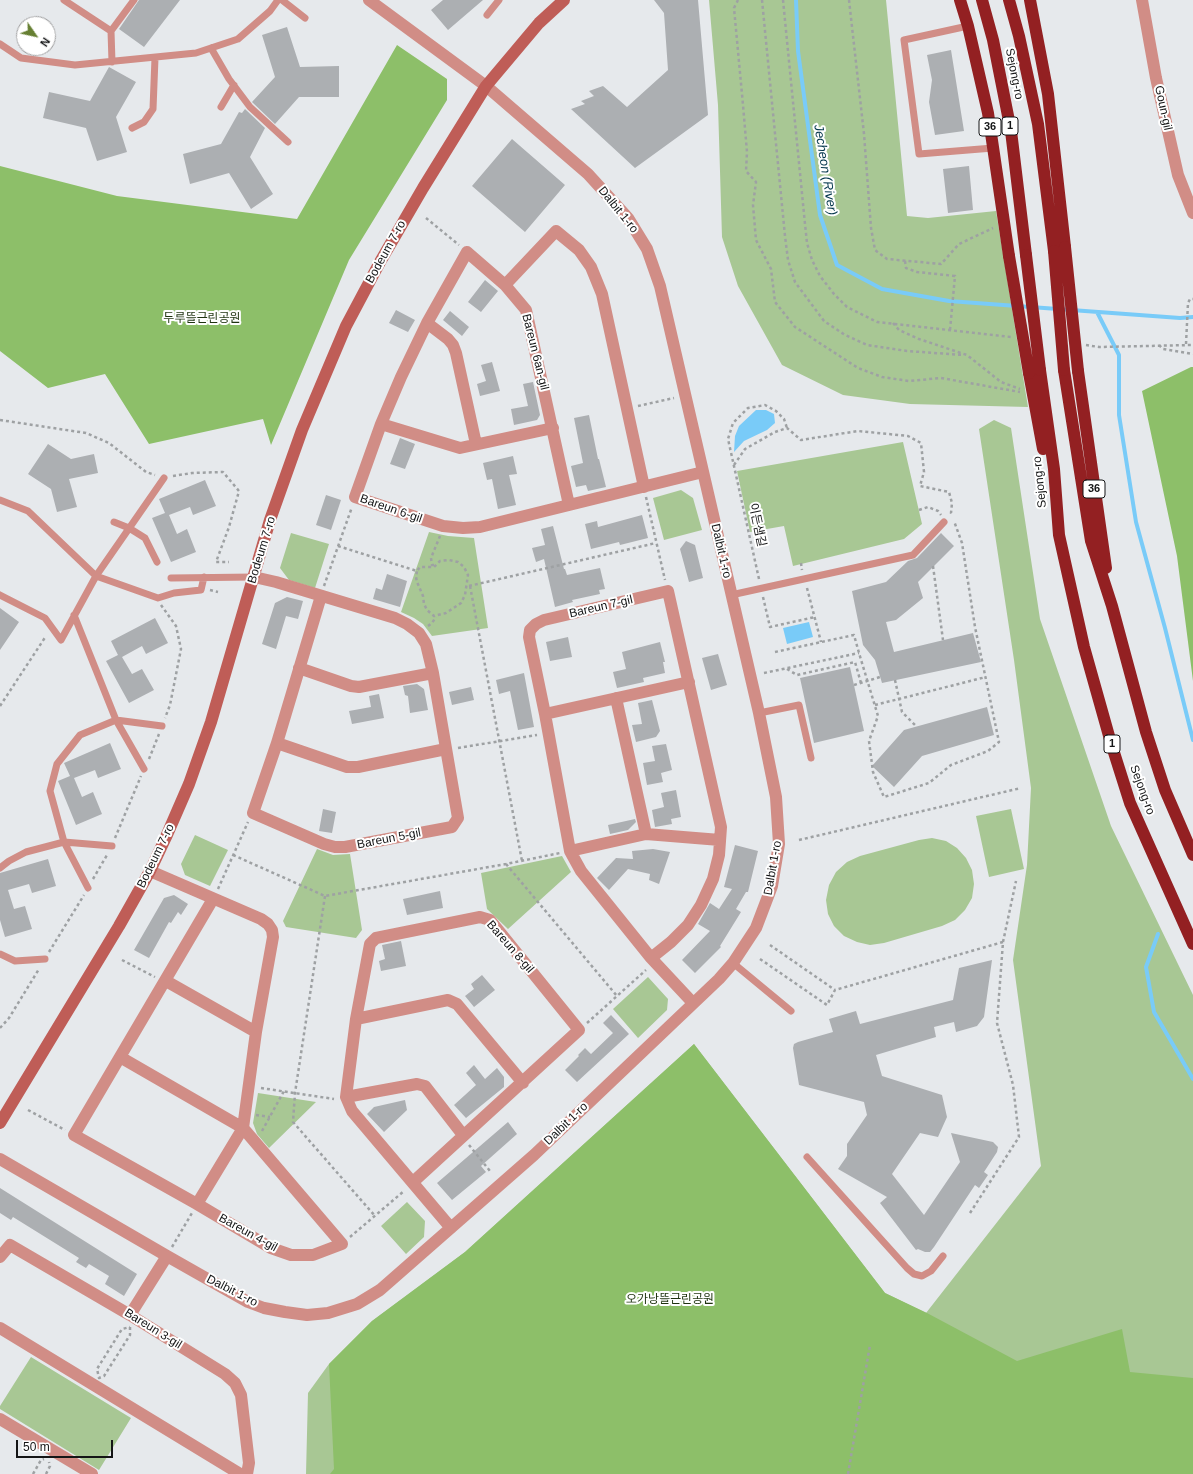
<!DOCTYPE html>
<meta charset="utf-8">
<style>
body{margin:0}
#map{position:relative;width:1193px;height:1474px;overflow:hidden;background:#e6e9ec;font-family:Arial,sans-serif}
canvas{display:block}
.north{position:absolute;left:16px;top:16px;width:40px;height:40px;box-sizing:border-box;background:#fff;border:1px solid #a1a1a2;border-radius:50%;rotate:124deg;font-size:11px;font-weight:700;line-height:16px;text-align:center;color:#141516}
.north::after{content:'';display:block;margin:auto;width:14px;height:18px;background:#667f32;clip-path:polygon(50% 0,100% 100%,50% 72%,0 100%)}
.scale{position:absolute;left:16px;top:1440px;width:97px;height:18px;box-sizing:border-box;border:2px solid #141516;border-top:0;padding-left:5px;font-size:12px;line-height:14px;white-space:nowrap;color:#141516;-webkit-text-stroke:3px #fff;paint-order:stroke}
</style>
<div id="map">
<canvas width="1193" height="1474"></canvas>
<div class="north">N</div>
<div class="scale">50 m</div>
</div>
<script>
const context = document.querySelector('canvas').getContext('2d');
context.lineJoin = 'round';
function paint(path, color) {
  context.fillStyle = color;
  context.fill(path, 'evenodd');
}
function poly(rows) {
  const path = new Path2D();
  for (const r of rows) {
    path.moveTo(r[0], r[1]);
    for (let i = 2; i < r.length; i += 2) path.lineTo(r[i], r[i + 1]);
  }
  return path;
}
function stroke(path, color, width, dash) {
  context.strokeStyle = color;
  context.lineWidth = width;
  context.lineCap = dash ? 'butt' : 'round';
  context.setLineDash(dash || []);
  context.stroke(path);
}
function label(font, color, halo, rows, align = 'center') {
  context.font = font + ' Arial,"Noto Sans KR",sans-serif';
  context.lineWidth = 4;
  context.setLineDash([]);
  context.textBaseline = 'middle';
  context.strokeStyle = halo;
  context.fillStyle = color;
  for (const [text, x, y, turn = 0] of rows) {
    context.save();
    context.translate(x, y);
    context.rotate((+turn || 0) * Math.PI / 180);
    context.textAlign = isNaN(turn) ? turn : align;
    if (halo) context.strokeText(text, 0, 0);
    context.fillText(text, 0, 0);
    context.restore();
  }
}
paint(poly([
 [709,0,886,0,907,216,928,218,996,211,1028,407,910,404,843,395,782,365,738,286,722,237,718,105],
 [994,420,1011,428,1040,619,1111,826,1193,995,1193,1474,306,1474,308,1393,329,1364,372,1321,465,1252,694,1044,885,1293,926,1313,1041,1166,1013,960,1027,865,1031,788,1014,660,979,429],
 [903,442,922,524,904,539,793,566,784,526,750,532,737,471],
 [681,490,693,498,702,530,664,540,653,498],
 [429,532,448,536,474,538,488,628,432,636,423,624,414,618,401,612],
 [291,533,329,544,315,588,289,580,280,568],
 [1011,809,1024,869,989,877,976,816],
 [195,835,228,850,210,886,185,875,181,864],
 [932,838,946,841,957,848,966,858,972,870,974,884,972,898,965,910,955,920,942,926,884,943,870,945,857,942,844,936,834,926,828,914,826,900,829,885,836,872,847,862,860,856,919,840],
 [317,849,333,855,350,854,362,930,356,938,286,927,283,921],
 [562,856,571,872,508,929,487,909,481,873],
 [648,977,668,999,667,1010,638,1038,613,1009],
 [258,1093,316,1102,269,1148,257,1134,253,1123],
 [407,1202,425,1221,424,1237,406,1254,381,1226],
 [31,1357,131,1418,99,1470,0,1409,0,1406]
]), '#a8c794');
paint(poly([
 [397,45,447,79,447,100,349,260,271,445,263,419,149,444,105,374,48,388,0,351,0,166,117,196,297,219],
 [1191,367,1193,367,1193,681,1177,556,1142,391],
 [694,1044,885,1293,927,1313,1017,1361,1122,1329,1130,1372,1193,1378,1193,1474,330,1474,334,1469,329,1364,372,1321,465,1252]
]), '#8dbf69');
paint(poly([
 [756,410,766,410,774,414,775,423,767,430,744,441,734,452,735,436,739,426],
 [809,622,813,637,787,644,783,628]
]), '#79cbf8');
stroke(poly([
 [796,0,798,51,820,215,837,265,882,289,949,301,1180,318,1193,317],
 [1097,312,1119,355,1119,415,1136,522,1165,628,1193,740],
 [1158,934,1146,967,1154,1012,1193,1079]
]), '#79cbf8', 4);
paint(poly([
 [139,0,180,0,144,47,119,29],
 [443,0,483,0,448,30,431,10],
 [654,0,698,0,708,115,635,168,571,109,585,104,581,101,594,96,589,91,603,86,627,107,668,70,664,13],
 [287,27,300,67,339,66,339,97,299,97,275,124,252,102,275,77,262,35],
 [951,50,964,131,935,135,929,102,932,80,927,55],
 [109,67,136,82,116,117,127,152,97,161,86,128,43,118,49,92,90,101],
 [245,109,265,128,250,157,273,194,251,209,229,173,190,184,183,154,221,144,239,112,242,113],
 [512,139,565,185,525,232,472,186],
 [969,166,973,210,948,213,943,169],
 [485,280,498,291,481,312,468,302],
 [396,310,415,320,408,332,389,323],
 [450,311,469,327,462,336,443,320],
 [492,362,500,391,480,396,477,384,486,381,481,365],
 [533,382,540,415,537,420,514,425,511,409,528,406,523,384],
 [589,415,598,459,599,459,606,487,588,491,586,485,576,487,571,466,583,463,574,418],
 [400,438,415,444,405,469,390,464],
 [48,444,71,459,94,454,98,473,69,479,77,507,57,512,51,489,28,474],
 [513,456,517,474,509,475,516,505,498,509,492,479,487,480,483,463],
 [205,480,216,506,193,515,190,507,169,515,177,534,187,529,196,552,171,562,152,518,165,513,159,499],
 [326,495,341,500,331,530,316,525],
 [642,515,648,538,620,545,619,542,591,549,585,524,597,521,598,527],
 [553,526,564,569,565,569,567,575,600,568,605,589,599,590,600,594,572,600,573,602,555,607,544,559,536,562,532,548,545,545,541,529],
 [941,533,954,546,918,582,923,598,896,620,886,622,894,652,973,633,981,662,882,683,875,660,863,645,852,591,886,582,908,561,917,558],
 [686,541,695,545,703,578,689,582,680,549],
 [387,574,407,581,400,607,373,599,376,588,382,590],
 [287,597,303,601,298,619,286,616,276,649,262,644,275,603],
 [0,608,19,622,0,650],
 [155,618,168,643,146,654,142,646,122,657,132,674,142,669,154,690,129,703,106,661,118,655,111,641],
 [568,637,572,657,550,661,546,642],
 [660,642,665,662,663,662,665,673,643,678,644,682,617,688,613,672,626,669,622,652],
 [718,654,727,685,711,690,702,658],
 [850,667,864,731,814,743,800,678],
 [524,673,534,727,518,730,510,691,499,694,496,680],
 [417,684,424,689,428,710,410,713,408,696,405,695,403,686],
 [471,687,474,700,452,705,449,692],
 [379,694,384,718,352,724,349,711,371,707,369,696],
 [652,700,660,731,656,737,636,742,632,725,642,724,638,703],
 [987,707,994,735,922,756,894,787,872,766,904,730],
 [110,743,121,769,98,778,95,770,74,778,82,797,93,792,102,814,76,825,58,781,70,776,64,763],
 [666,744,672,770,661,773,663,782,647,785,643,763,655,761,652,746],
 [676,790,681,817,671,819,672,824,655,827,652,810,664,807,661,793],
 [323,809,336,812,332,833,319,831],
 [635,819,636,822,628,830,610,834,608,825],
 [735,845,758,851,748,892,746,892,736,909,741,912,720,946,721,947,695,973,682,960,710,931,698,924,710,903,719,909,732,889,724,887],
 [653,849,670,852,659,884,649,880,650,874,628,869,609,890,597,878,616,858,633,859,632,851],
 [48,859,56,886,32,893,29,884,8,890,14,909,25,906,32,929,5,937,0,920,0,873],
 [440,891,443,908,407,915,403,899],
 [174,895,188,904,181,915,178,912,171,923,169,922,149,958,134,950,164,898],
 [401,941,406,966,381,971,379,961,385,959,382,945],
 [992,960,984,1017,977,1026,956,1032,954,1022,934,1027,936,1037,876,1055,882,1076,942,1095,947,1117,938,1137,920,1133,892,1174,924,1215,960,1162,951,1133,993,1142,998,1147,997,1152,984,1172,988,1175,979,1188,975,1185,934,1247,930,1252,925,1252,918,1249,916,1250,880,1203,887,1197,838,1169,847,1156,847,1144,867,1115,864,1102,799,1085,793,1048,794,1044,798,1042,833,1032,829,1019,856,1011,860,1024,953,1000,959,968],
 [482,975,495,990,474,1007,465,996,474,989,471,984],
 [611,1015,629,1034,577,1082,565,1070,579,1056,578,1055,585,1048,591,1054,613,1033,603,1023],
 [474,1065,485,1079,497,1068,504,1077,504,1087,466,1118,454,1105,476,1085,466,1073],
 [405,1100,407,1110,384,1132,367,1114,374,1107],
 [508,1122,517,1134,481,1166,486,1172,452,1200,437,1183],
 [0,1188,137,1274,124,1296,105,1284,109,1276,89,1264,86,1268,76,1262,79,1258,13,1217,11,1220,0,1213]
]), '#acafb2');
stroke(poly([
 [738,0,734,8,743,105,747,152,746,171,756,182,753,205,756,240,771,269,775,302,795,327,858,368,882,377,909,381,941,378,1020,392],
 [762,0,785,236,788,260,795,282,824,321,845,335,867,345,907,351,963,355],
 [783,0,805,224,807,243,812,260,820,276,834,294,847,307,877,322,1011,337],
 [849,0,864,134,871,228,875,250,887,259,941,264,959,244,993,228],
 [426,218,459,245],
 [905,261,906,268,917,272,955,276,950,330],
 [893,323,899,330,919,339,967,355,1001,382,1020,389],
 [1186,344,1188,303,1190,299,1193,299],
 [1086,345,1099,347,1193,345],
 [1159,345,1163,349,1193,354],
 [638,406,674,398],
 [0,420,86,433,109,443,146,472,155,475],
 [734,465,745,449,775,432,787,428,801,440,858,431,908,436,921,443,924,472,920,486,949,492,952,503,951,513,952,516],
 [173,476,192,473,223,472,239,491,229,527,216,562,229,562],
 [646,497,665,580],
 [919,510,928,507,938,511,941,515],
 [338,546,417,571,420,567,434,567,440,561,449,560,458,562,464,567,468,575,465,595,461,603,446,613,434,616,427,610,424,604,423,596,417,582,416,577,417,571],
 [801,563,802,570],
 [434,565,432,565,431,558,440,536],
 [933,566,943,640],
 [759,579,728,439,733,423,748,408,765,405,776,411,784,419,787,428],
 [324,586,352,507],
 [469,586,656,543],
 [470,586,522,861],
 [807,588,821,642],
 [210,590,218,592],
 [763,597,770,627,815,617],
 [161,605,176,626,181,649,170,705,165,718],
 [428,626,432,623,436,617],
 [775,652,854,635,859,653,878,716,869,741,873,772,884,797,929,783,951,765,988,751,999,742,975,627,962,543,954,521],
 [787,669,797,675,855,662,861,683],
 [764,673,859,653],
 [895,680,902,712,917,727],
 [875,705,986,677],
 [0,706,46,636],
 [458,748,537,735],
 [149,759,159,734],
 [115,838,141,776],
 [799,840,1021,788],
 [233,855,325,896,506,864,560,853],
 [506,864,617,996],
 [93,879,107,855],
 [218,889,248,822],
 [325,896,295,1093,293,1122,375,1216],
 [770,945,835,990],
 [49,952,84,895],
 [760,959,827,1005,835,990,1003,942],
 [122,960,155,977],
 [587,1023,646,970],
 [0,1028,9,1018,39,969],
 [261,1088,334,1099],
 [28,1110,65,1130],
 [256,1115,270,1117],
 [262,1131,284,1091],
 [469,1145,490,1171],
 [970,1213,1019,1137,1013,1085,997,1023,1003,942,1016,881],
 [350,1237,404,1191],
 [172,1247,192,1213],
 [130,1327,130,1335,104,1376,99,1378,97,1369,122,1329,130,1327],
 [33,1474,41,1460,44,1459],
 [46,1474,50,1466,49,1462],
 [848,1474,870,1345]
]), '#9ea1a3', 2.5, [3, 3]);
stroke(poly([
 [64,0,111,31,112,62],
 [282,0,305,18],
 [487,15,499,0],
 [968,26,904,40,919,154,993,148],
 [111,31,134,0],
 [0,44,21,58,75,65,196,53,238,39,270,11,278,0],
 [211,48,229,79,250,107,288,142],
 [221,107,234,85],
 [132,128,144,122,153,109,155,58],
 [0,500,28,511,96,576,158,598,174,593,201,590,204,577],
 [114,522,129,528,145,538,157,562],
 [171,578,254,577],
 [0,595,45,618,61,640,96,576,164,478],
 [731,595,913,555,944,522],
 [74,615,116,720,144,769],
 [759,713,799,705,811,758],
 [112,846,64,842,50,791,57,764,80,735,116,720,162,726],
 [0,868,9,861,26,852,64,842,88,888],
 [0,954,15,961,45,959],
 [733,963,791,1011],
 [807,1157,907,1268,914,1274,922,1276,931,1271,943,1256]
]), '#d18d86', 7);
stroke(poly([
 [1142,0,1156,78,1178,175,1193,213],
 [505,285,556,231,579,250,591,267,602,294,644,487],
 [427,323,448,339,453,345,456,353,476,444],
 [381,424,460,448,553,428],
 [569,505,526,310,505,285,467,252,427,323,401,377,381,424,355,497,443,526,463,528,480,527,569,505,703,472],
 [254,577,276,582,395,618,407,624,419,633,426,644,433,673,458,818,452,827,345,847,335,847,324,844,253,813,277,743,321,596],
 [299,668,351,686,359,687,433,673],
 [616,698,646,834],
 [545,714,689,682],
 [277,743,347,767,358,767,446,749],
 [570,851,646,834,720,840],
 [150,871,261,919,268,924,272,930,273,937,256,1032,243,1128,197,1204],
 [651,958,671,942,688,925,701,905,713,879,719,855,721,827,668,591,544,620,536,624,530,630,529,637,545,714,570,851,581,871,651,958,693,1003],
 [166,981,256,1032],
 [356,1019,448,1000,457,1004,523,1083],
 [120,1057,243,1128,342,1244,313,1255,291,1255,271,1248,197,1204,74,1135,213,899],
 [346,1097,417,1084,425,1086,463,1135],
 [0,1159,167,1256,248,1302,264,1308,285,1312,307,1315,328,1313,357,1304,380,1290,534,1155,719,979,733,963,756,928,772,886,779,844,776,797,759,713,660,286,647,249,628,218,588,174,486,86,369,0],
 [413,1182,579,1030,490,920,480,917,376,938,370,944,356,1019,346,1097,352,1111,451,1228],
 [0,1257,10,1245,130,1315,225,1374,235,1383,241,1395,249,1463,247,1474],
 [130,1315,167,1256],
 [0,1328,240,1474],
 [0,1419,92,1474]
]), '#d18d86', 12);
stroke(poly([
 [0,1123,119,926,150,871,166,837,189,784,211,722,270,520,302,430,346,326,380,262,423,188,486,86,539,23,564,0]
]), '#bf5d57', 12);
stroke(poly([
 [960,0,968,26,988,113,1009,256],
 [982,0,993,40,1011,131,1026,255],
 [1009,0,1019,36,1038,124,1054,251],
 [1030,0,1048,94,1065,247],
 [1040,370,1054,469,1059,535,1084,647,1111,743,1130,803,1193,944],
 [1064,370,1091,541,1112,606,1146,732,1165,790,1193,855],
 [1078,371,1106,568],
 [1029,373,1043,449]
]), '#932022', 12);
stroke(poly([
 [854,685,880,677]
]), '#9ea1a3', 2.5, [3, 3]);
stroke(poly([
 [1065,247,1078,371],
 [1054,251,1064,370],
 [1026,255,1040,370],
 [1009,256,1029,373]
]), '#932022', 12);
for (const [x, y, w] of [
 [1010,126,16],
 [990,127,22],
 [1094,489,22],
 [1112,744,16]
]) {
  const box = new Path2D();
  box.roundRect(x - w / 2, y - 9, w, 18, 3);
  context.fillStyle = '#fff';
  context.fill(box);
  stroke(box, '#141516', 1);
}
label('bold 11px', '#141516', null, [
 ["1",1010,126],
 ["36",990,127],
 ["36",1094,489],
 ["1",1112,744]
]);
label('12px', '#141516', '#fff', [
 ["Sejong-ro",1014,74,79],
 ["Goun-gil",1163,108,78],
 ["Dalbit 1-ro",618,210,51],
 ["Bodeum 7-ro",386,252,-61],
 ["Bareun 6an-gil",535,352,76],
 ["Sejong-ro",1040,482,-96],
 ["Bareun 6-gil",391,509,19],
 ["이든샘길",757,525,78],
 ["Bodeum 7-ro",262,550,-73],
 ["Dalbit 1-ro",721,551,77],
 ["Bareun 7-gil",601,607,-13],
 ["Sejong-ro",1142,790,70],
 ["Bareun 5-gil",389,839,-11],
 ["Bodeum 7-ro",156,856,-64],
 ["Dalbit 1-ro",773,868,-80],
 ["Bareun 8-gil",510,947,49],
 ["Dalbit 1-ro",566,1124,-44],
 ["Bareun 4-gil",248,1233,29],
 ["Dalbit 1-ro",232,1291,27],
 ["Bareun 3-gil",153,1329,32]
]);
label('12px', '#1f3310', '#fff', [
 ["두루뜰근린공원",202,319],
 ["오가낭뜰근린공원",670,1300]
]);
label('italic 13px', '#03364c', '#fff', [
 ["Jecheon (River)",825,170,81]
]);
</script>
